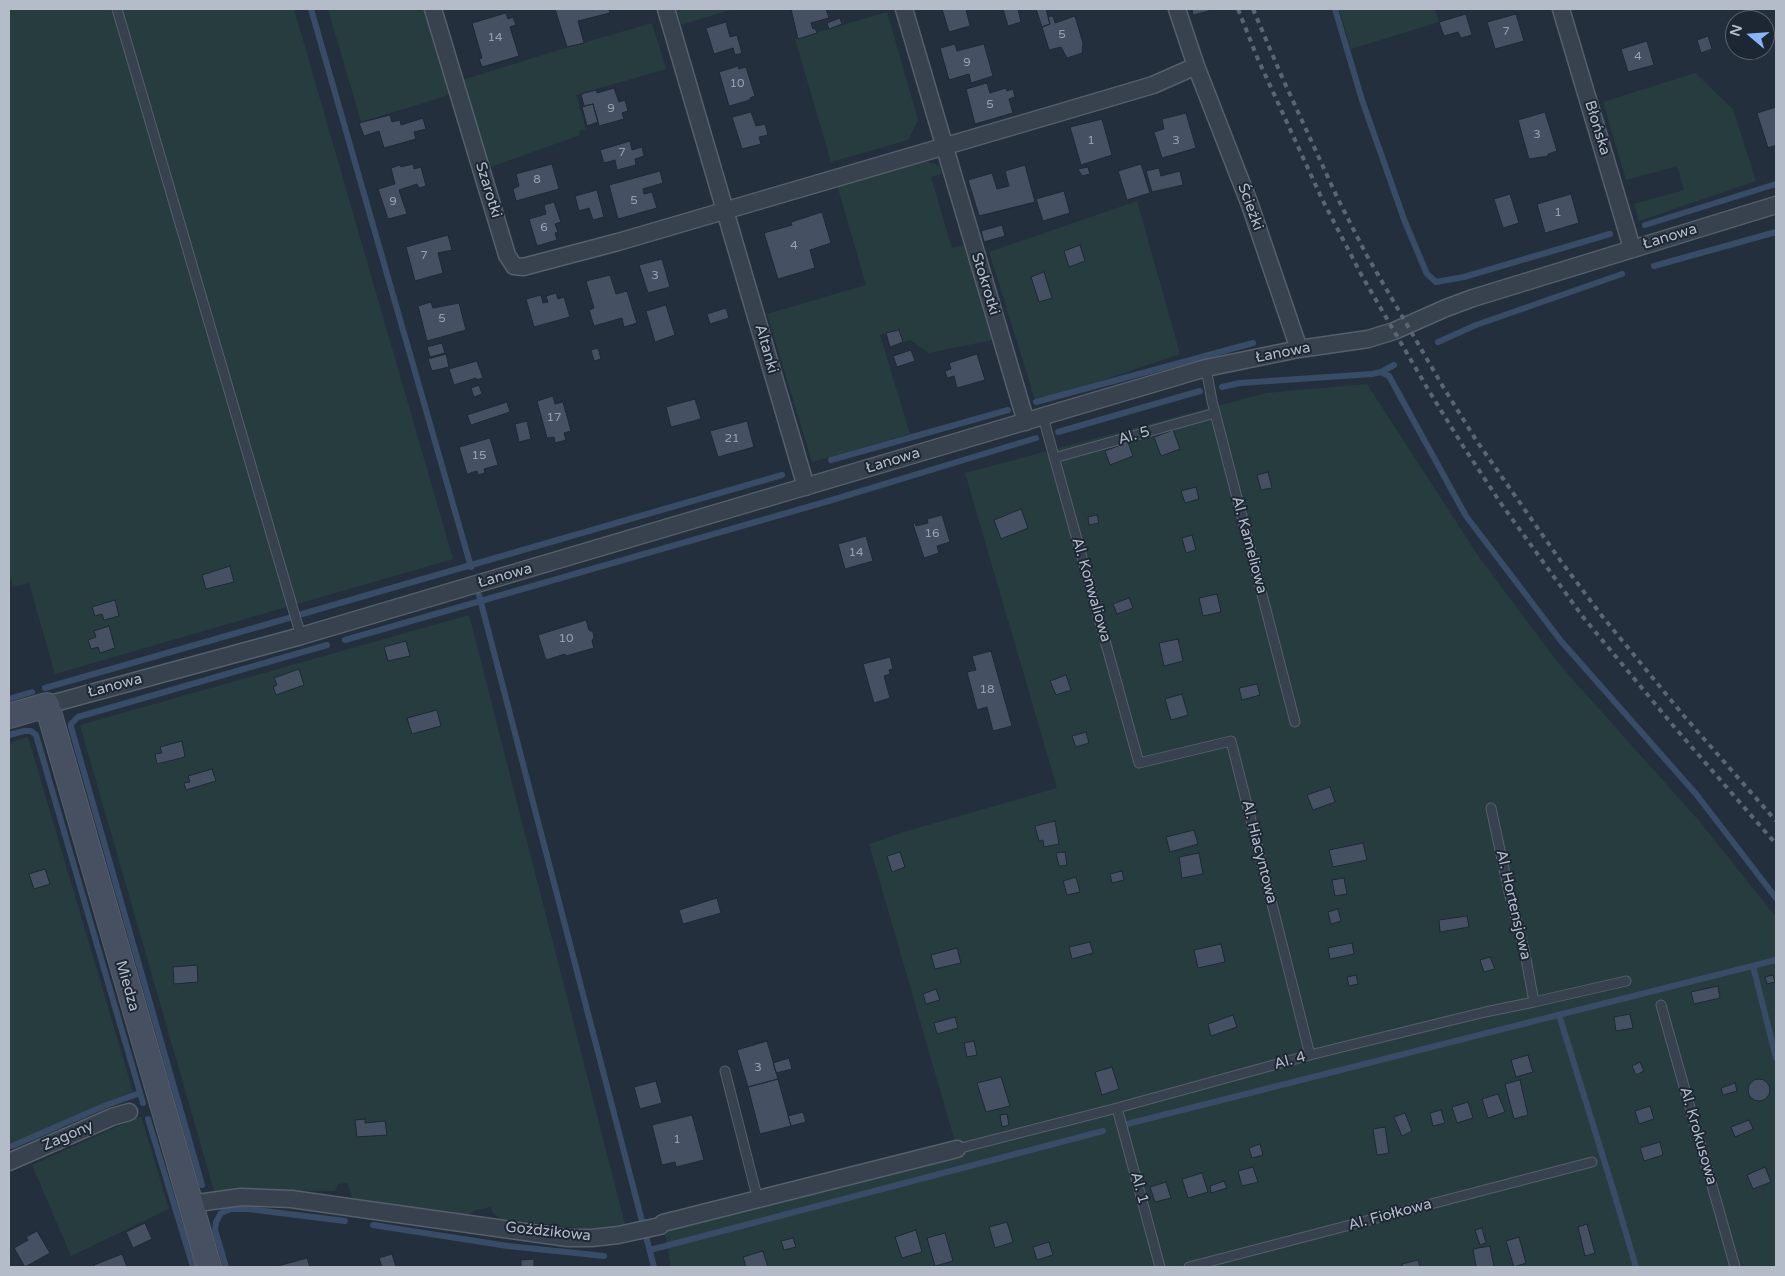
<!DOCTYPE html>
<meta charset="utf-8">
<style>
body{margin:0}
#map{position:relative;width:1785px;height:1276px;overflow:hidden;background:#242f3e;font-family:"Varela Round",sans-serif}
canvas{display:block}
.frame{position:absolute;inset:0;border:10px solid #b4bcc9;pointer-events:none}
.north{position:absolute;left:1725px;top:10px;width:50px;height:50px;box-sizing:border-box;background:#1d2633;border:1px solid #59626f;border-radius:50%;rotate:288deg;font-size:14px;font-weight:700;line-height:20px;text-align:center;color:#b4bcc9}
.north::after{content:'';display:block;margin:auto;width:18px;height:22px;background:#8ab4f8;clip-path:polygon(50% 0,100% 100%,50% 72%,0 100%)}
</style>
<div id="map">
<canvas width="1785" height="1276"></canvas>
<div class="frame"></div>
<div class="north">N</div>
</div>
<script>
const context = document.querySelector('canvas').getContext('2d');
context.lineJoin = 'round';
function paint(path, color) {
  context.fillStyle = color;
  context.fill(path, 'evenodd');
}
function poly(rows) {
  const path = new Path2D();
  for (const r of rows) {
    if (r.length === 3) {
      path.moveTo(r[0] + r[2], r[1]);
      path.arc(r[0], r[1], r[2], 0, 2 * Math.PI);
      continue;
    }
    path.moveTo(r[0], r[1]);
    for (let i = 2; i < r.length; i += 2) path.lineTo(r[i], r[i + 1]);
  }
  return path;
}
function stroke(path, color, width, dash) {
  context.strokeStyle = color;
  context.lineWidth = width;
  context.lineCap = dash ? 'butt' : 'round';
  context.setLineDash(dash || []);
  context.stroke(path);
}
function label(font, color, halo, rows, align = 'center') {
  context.font = font + ' "Varela Round",sans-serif';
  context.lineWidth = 4;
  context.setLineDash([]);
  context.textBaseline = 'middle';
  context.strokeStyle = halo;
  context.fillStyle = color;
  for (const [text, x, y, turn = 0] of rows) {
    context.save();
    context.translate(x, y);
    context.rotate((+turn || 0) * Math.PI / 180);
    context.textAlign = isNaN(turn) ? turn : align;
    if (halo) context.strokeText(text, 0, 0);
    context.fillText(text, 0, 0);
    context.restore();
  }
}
paint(poly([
 [9,9,294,9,453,559,55,674,29,583,13,587,9,572],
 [328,9,417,9,418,11,427,9,452,92,443,97,361,122],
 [676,9,733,9,681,25],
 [1339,9,1435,9,1439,22,1351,49],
 [887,12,918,120,908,140,831,162,795,39],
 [652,23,666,69,576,95,586,129,579,131,580,135,488,168,462,80,562,49],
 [1695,73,1733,109,1756,181,1639,221,1634,204,1684,190,1677,166,1626,180,1603,102],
 [927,161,940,166,942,174,931,177,952,248,964,245,992,340,929,353,910,340,903,342,899,330,880,335,910,434,812,462,767,314,866,285,837,185],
 [1137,201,1180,354,1036,403,989,252],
 [1367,384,1479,557,1559,664,1700,822,1776,917,1776,1267,671,1267,663,1223,957,1149,869,844,904,832,1057,788,965,473,1266,393],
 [469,615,625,1224,585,1229,501,1219,493,1213,491,1207,476,1210,464,1217,352,1198,348,1183,338,1184,335,1191,214,1191,80,725],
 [28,737,133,1092,9,1144,9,743],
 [141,1116,169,1209,71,1256,32,1165]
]), '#263c3f');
stroke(poly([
 [311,9,471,567],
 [1335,9,1362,100,1405,222,1427,274,1436,282,1464,277,1610,234],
 [1645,225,1776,184],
 [1654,266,1776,232],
 [1438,342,1476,325,1622,274],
 [1381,372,1394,365],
 [1222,387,1240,383,1372,374,1381,372,1389,376,1466,516,1561,641,1696,794,1776,898],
 [1036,402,1253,343],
 [1058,432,1200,391],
 [831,460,1008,410],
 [479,595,654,1267],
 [302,614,782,475],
 [345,640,832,500,1036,438],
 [45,688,289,618],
 [9,699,32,692],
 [9,735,24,731,31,731,36,735,143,1103],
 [1753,966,1776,1058],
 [1559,1015,1612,1186,1636,1267],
 [148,1119,193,1267],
 [1127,1124,1776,960],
 [12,1146,104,1106,140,1093],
 [202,1185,71,727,71,724,78,717,327,645],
 [373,1225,508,1246,604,1256],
 [650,1250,1103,1131],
 [226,1267,215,1230,216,1222,221,1213,231,1209,248,1209,345,1221]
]), '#394c67', 6);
const building = poly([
 [555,9,609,9,610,13,578,21,584,43,567,47,555,9],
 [791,9,826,9,829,18,811,23,813,29,815,28,817,33,798,39,791,9],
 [942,9,966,9,970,26,949,32,942,9],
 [1003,9,1018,9,1021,22,1008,26,1003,9],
 [1036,9,1046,9,1050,24,1042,27,1036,9],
 [1192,9,1208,9,1209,11,1193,15,1192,9],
 [506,13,508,19,513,17,516,25,510,27,519,56,482,67,479,59,482,58,472,23,506,13],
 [1466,14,1472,35,1461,38,1458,32,1444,36,1439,22,1466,14],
 [1516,14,1524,41,1495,49,1487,22,1516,14],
 [1053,16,1055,23,1075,16,1083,43,1082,53,1067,58,1061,47,1049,50,1042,27,1050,24,1048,17,1053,16],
 [840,18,842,24,829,29,827,23,840,18],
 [726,22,730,37,737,35,742,53,735,55,733,48,714,54,706,28,726,22],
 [1708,36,1712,49,1701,53,1697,40,1708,36],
 [1647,41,1654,65,1628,72,1621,49,1647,41],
 [955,44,957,51,984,44,993,76,971,83,969,74,949,80,940,48,955,44],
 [738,66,739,69,746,67,755,96,750,98,750,100,729,106,719,72,738,66],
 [987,83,990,93,1006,88,1007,91,1013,89,1015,97,1009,99,1013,113,975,124,966,89,987,83],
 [614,88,619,102,625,100,628,111,622,113,624,119,599,126,593,104,584,106,581,94,596,90,597,93,614,88],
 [593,104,598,122,587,126,582,107,593,104],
 [1776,107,1776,145,1768,148,1757,113,1776,107],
 [751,112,756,126,765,124,768,135,759,137,761,144,742,149,732,117,751,112],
 [1545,112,1557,151,1548,154,1548,156,1529,159,1518,120,1545,112],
 [1186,113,1196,148,1162,158,1154,132,1164,129,1162,119,1186,113],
 [390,115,392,122,400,120,401,125,423,118,426,129,414,132,416,139,384,148,379,131,364,136,359,123,390,115],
 [1102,119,1112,155,1081,165,1070,127,1102,119],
 [630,141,632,150,642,147,644,156,635,159,636,165,617,170,615,160,604,163,600,150,630,141],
 [413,164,414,169,421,167,426,186,419,188,417,184,399,190,407,214,388,219,378,189,395,184,391,168,400,165,401,167,413,164],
 [552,164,559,189,516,201,513,189,519,186,516,174,552,164],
 [1141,164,1150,193,1127,200,1118,171,1141,164],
 [1025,165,1035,202,979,216,968,180,992,173,997,189,1009,186,1005,171,1025,165],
 [1088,167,1090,174,1082,176,1078,169,1088,167],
 [1159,168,1161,176,1180,171,1183,185,1152,192,1146,171,1159,168],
 [660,171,663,183,643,189,644,194,652,192,657,208,618,219,609,185,660,171],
 [597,190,604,217,593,220,589,208,579,211,575,196,597,190],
 [1064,191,1070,213,1043,221,1036,199,1064,191],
 [1510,194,1519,223,1503,228,1494,199,1510,194],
 [1571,194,1579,223,1545,233,1537,204,1571,194],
 [554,202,561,222,555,224,558,232,555,233,557,240,537,246,529,219,546,214,544,205,554,202],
 [822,212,831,243,810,250,815,268,778,279,764,233,792,225,791,222,822,212],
 [1002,225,1005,236,984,242,981,231,1002,225],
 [448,235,452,250,438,253,443,273,415,281,406,247,448,235],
 [1080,245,1085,261,1069,267,1064,251,1080,245],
 [662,259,670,287,648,293,639,265,662,259],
 [1044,272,1052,298,1039,302,1031,277,1044,272],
 [610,275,616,294,627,291,637,323,624,327,622,318,594,326,589,310,594,308,586,281,610,275],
 [556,293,558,299,564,297,570,317,534,327,526,299,541,295,543,303,548,302,546,296,556,293],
 [431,302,433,308,459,303,466,330,427,341,418,306,431,302],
 [666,305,675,335,655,342,646,311,666,305],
 [726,308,729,318,710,324,707,314,726,308],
 [899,330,903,342,890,347,886,333,899,330],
 [442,343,445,353,430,357,427,347,442,343],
 [598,348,601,359,594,361,591,350,598,348],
 [911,350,915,361,897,367,893,356,911,350],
 [446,354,449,367,432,371,428,359,446,354],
 [977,354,985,380,957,388,954,376,947,378,945,371,951,369,949,363,977,354],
 [477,361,483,378,476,380,476,378,454,385,449,369,477,361],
 [479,385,482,394,474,397,471,388,479,385],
 [553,396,555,404,563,402,571,431,564,433,566,440,555,443,554,437,547,438,537,401,553,396],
 [695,399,701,419,671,427,666,407,695,399],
 [507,402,510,412,471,425,467,415,507,402],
 [527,421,531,439,519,442,515,424,527,421],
 [747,421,754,447,718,457,710,431,747,421],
 [1173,430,1180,449,1161,456,1154,437,1173,430],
 [490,438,498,465,484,469,485,473,478,475,477,471,467,474,459,447,490,438],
 [1128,442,1133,456,1110,465,1105,451,1128,442],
 [1268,472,1272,488,1261,490,1257,475,1268,472],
 [1196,487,1199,499,1185,503,1181,491,1196,487],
 [1021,509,1028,528,1001,539,994,520,1021,509],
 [942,515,950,542,937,546,939,553,924,558,913,524,915,523,916,526,928,523,927,519,942,515],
 [1097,515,1099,523,1089,525,1088,517,1097,515],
 [1192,535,1196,550,1186,553,1182,538,1192,535],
 [866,536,873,561,845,569,838,544,866,536],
 [230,566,234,582,206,589,202,575,230,566],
 [1217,594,1221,612,1203,616,1199,598,1217,594],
 [1129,598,1133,608,1117,614,1113,604,1129,598],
 [115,600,119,616,104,620,102,614,95,616,92,607,115,600],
 [586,620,589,630,593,632,594,637,592,641,594,648,566,656,565,654,546,660,538,635,586,620],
 [109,626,115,648,100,653,98,647,91,649,88,640,96,637,94,631,109,626],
 [1178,639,1183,661,1164,666,1159,643,1178,639],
 [406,641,410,656,388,661,384,647,406,641],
 [991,651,1012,726,993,731,987,707,977,710,967,672,976,670,972,656,991,651],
 [890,657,893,669,889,670,890,674,884,676,890,698,874,703,863,664,890,657],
 [299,669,304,685,276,695,273,687,277,685,274,678,299,669],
 [1066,675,1071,690,1056,695,1050,681,1066,675],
 [1257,684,1260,695,1242,700,1239,688,1257,684],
 [1182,694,1188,715,1171,720,1165,699,1182,694],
 [437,710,441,726,412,734,407,718,437,710],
 [1086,732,1089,743,1076,747,1072,736,1086,732],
 [182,741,185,757,157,764,155,754,162,753,160,747,182,741],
 [212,769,216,781,186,790,184,783,190,782,188,776,212,769],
 [1330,787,1335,802,1313,810,1307,795,1330,787],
 [1055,821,1059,844,1044,847,1043,840,1039,841,1035,826,1055,821],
 [1194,830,1198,844,1170,852,1166,837,1194,830],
 [1363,843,1367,860,1333,867,1329,850,1363,843],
 [900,852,905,867,892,872,887,856,900,852],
 [1065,852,1067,865,1059,866,1056,853,1065,852],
 [1199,853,1203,874,1182,878,1179,857,1199,853],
 [45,869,50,884,34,889,29,874,45,869],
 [1122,871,1124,880,1112,883,1110,874,1122,871],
 [1076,877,1080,892,1067,895,1063,881,1076,877],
 [1344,878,1347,894,1335,896,1332,880,1344,878],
 [717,898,721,913,683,924,679,910,717,898],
 [1338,909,1341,921,1331,924,1328,912,1338,909],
 [1467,916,1469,927,1440,932,1439,920,1467,916],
 [1090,942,1093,953,1072,959,1069,947,1090,942],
 [1352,943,1354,954,1330,959,1328,948,1352,943],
 [1221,944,1225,962,1198,968,1194,950,1221,944],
 [957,948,961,963,935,969,931,955,957,948],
 [1490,957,1495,969,1484,972,1480,960,1490,957],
 [197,965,198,982,174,984,173,967,197,965],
 [1356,975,1358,984,1349,986,1347,977,1356,975],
 [1773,975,1775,982,1767,984,1765,977,1773,975],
 [1718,986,1720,998,1694,1004,1691,992,1718,986],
 [936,989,940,1000,926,1004,923,994,936,989],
 [1630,1014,1633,1028,1616,1031,1614,1017,1630,1014],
 [1233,1015,1237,1027,1211,1036,1208,1024,1233,1015],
 [955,1017,958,1028,937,1034,934,1023,955,1017],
 [767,1041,778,1079,748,1087,737,1050,767,1041],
 [974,1041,977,1055,967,1057,964,1043,974,1041],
 [1528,1055,1533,1072,1516,1077,1511,1060,1528,1055],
 [789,1058,792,1069,776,1073,773,1063,789,1058],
 [1640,1062,1644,1071,1636,1075,1632,1066,1640,1062],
 [1112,1067,1119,1089,1102,1095,1095,1072,1112,1067],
 [1001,1077,1010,1106,986,1112,977,1083,1001,1077],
 [1759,1090,11],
 [778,1079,791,1126,760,1134,748,1087,778,1079],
 [1520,1080,1528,1115,1514,1119,1505,1084,1520,1080],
 [656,1081,662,1103,640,1109,634,1087,656,1081],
 [1735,1083,1737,1091,1723,1095,1721,1088,1735,1083],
 [1498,1094,1505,1112,1488,1118,1482,1099,1498,1094],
 [1468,1102,1473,1118,1457,1123,1452,1107,1468,1102],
 [1650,1106,1654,1119,1639,1124,1635,1111,1650,1106],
 [1441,1110,1445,1123,1433,1126,1430,1113,1441,1110],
 [803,1112,806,1122,791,1126,788,1116,803,1112],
 [1405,1113,1412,1131,1402,1136,1394,1117,1405,1113],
 [1007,1114,1009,1125,1002,1127,1000,1115,1007,1114],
 [692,1115,704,1160,676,1167,675,1162,662,1165,652,1125,692,1115],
 [365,1119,365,1123,385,1121,387,1135,357,1137,355,1120,365,1119],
 [1749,1120,1753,1129,1735,1137,1731,1127,1749,1120],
 [1385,1127,1389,1153,1377,1155,1373,1129,1385,1127],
 [1660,1142,1663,1155,1644,1161,1640,1148,1660,1142],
 [1260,1144,1263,1155,1252,1158,1249,1148,1260,1144],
 [1253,1167,1258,1182,1242,1186,1238,1171,1253,1167],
 [1765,1167,1771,1182,1753,1189,1747,1175,1765,1167],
 [1202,1173,1208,1192,1188,1198,1182,1179,1202,1173],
 [1224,1181,1227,1188,1211,1193,1210,1186,1224,1181],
 [1166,1182,1171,1198,1155,1202,1150,1187,1166,1182],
 [1007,1222,1013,1242,995,1248,989,1227,1007,1222],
 [145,1223,152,1239,133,1248,126,1232,145,1223],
 [1587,1224,1595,1253,1585,1256,1578,1227,1587,1224],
 [1482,1228,1486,1243,1480,1245,1475,1230,1482,1228],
 [916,1230,922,1252,902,1258,895,1237,916,1230],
 [37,1231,50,1253,25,1267,14,1248,28,1240,26,1237,37,1231],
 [945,1233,953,1261,935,1266,927,1238,945,1233],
 [1519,1237,1526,1263,1514,1267,1506,1241,1519,1237],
 [793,1238,796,1247,784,1250,781,1241,793,1238],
 [1049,1242,1053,1255,1037,1260,1033,1247,1049,1242],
 [1490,1246,1494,1267,1476,1267,1473,1249,1490,1246],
 [763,1251,768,1267,746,1267,743,1257,763,1251],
 [122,1254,127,1267,95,1267,94,1265,122,1254],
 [392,1254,396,1267,382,1267,379,1258,392,1254],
 [307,1258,310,1267,274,1267,307,1258],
 [534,1259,534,1267,521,1267,521,1260,534,1259],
 [1418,1260,1420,1267,1403,1267,1402,1264,1418,1260]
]);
paint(building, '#455162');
stroke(building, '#1f2835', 1);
const lane = poly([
 [117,9,301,636],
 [1206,368,1212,401,1295,722],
 [1043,417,1139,763,1231,741,1310,1055],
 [1054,458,1215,413],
 [1491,808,1509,892,1525,953,1534,1002],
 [1661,1005,1735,1267],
 [725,1071,758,1200],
 [1117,1108,1160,1267],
 [957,1149,1117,1108,1310,1055,1485,1012,1534,1002,1626,981],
 [1189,1267,1592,1162]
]);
const street = poly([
 [433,9,507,255,514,266,523,267,618,242,1055,114,1153,85,1196,66],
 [666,9,806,487],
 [904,9,1026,422],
 [1177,9,1196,66,1250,205,1299,349],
 [1561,9,1632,248],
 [47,705,301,636,1206,368,1299,349,1368,339,1394,331,1446,308,1473,298,1776,205],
 [9,1162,112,1117,129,1112],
 [190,1204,241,1197,291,1199,568,1238,591,1238,618,1235,660,1226,663,1223,957,1149]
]);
const secondary = poly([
 [9,716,47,705,209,1267]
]);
stroke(lane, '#565f6c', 11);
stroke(street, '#565f6c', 19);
stroke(secondary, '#565f6c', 26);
stroke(lane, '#38414e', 9);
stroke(street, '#38414e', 16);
stroke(secondary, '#465061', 24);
stroke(poly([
 [1238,9,1257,57,1322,199,1362,276,1429,391,1463,446,1502,505,1583,617,1676,729,1776,844],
 [1253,9,1282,77,1337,197,1366,254,1442,385,1476,440,1560,560,1602,616,1684,716,1776,821]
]), '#5a6575', 4, [5, 5]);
label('12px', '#98a1af', null, [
 ["7",1506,32],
 ["5",1062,35],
 ["14",495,38],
 ["4",1638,57],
 ["9",967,63],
 ["10",737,84],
 ["5",990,105],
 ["9",611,109],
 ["3",1537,135],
 ["1",1091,141],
 ["3",1176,141],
 ["7",622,153],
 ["8",537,180],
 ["5",634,201],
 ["9",393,202],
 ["1",1558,213],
 ["6",544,228],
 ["4",794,246],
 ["7",424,256],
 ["3",655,276],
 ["5",442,319],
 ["17",554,418],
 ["21",732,439],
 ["15",479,456],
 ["16",932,534],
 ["14",856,553],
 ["10",566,639],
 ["18",987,690],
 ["3",758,1068],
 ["1",677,1140]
]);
label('15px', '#b4bcc9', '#1d2633', [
 ["Błońska",1597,128,73],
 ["Szarotki",488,190,73],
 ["Ścieżki",1250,207,70],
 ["Łanowa",1670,237,-17],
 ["Stokrotki",985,284,73],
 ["Altanki",766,349,74],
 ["Łanowa",1283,353,-11],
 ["Al. 5",1134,436,-16],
 ["Łanowa",893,461,-17],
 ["Al. Kameliowa",1249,545,75],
 ["Łanowa",505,576,-16],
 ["Al. Konwaliowa",1091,590,74],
 ["Łanowa",115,686,-15],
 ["Al. Hiacyntowa",1259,852,76],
 ["Al. Hortensjowa",1513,905,77],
 ["Miedza",127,986,74],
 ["Al. 4",1290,1061,-15],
 ["Zagony",68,1136,-24],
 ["Al. Krokusowa",1698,1136,74],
 ["Al. 1",1139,1188,75],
 ["Al. Fiołkowa",1390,1215,-15],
 ["Goździkowa",548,1232,6]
]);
</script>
